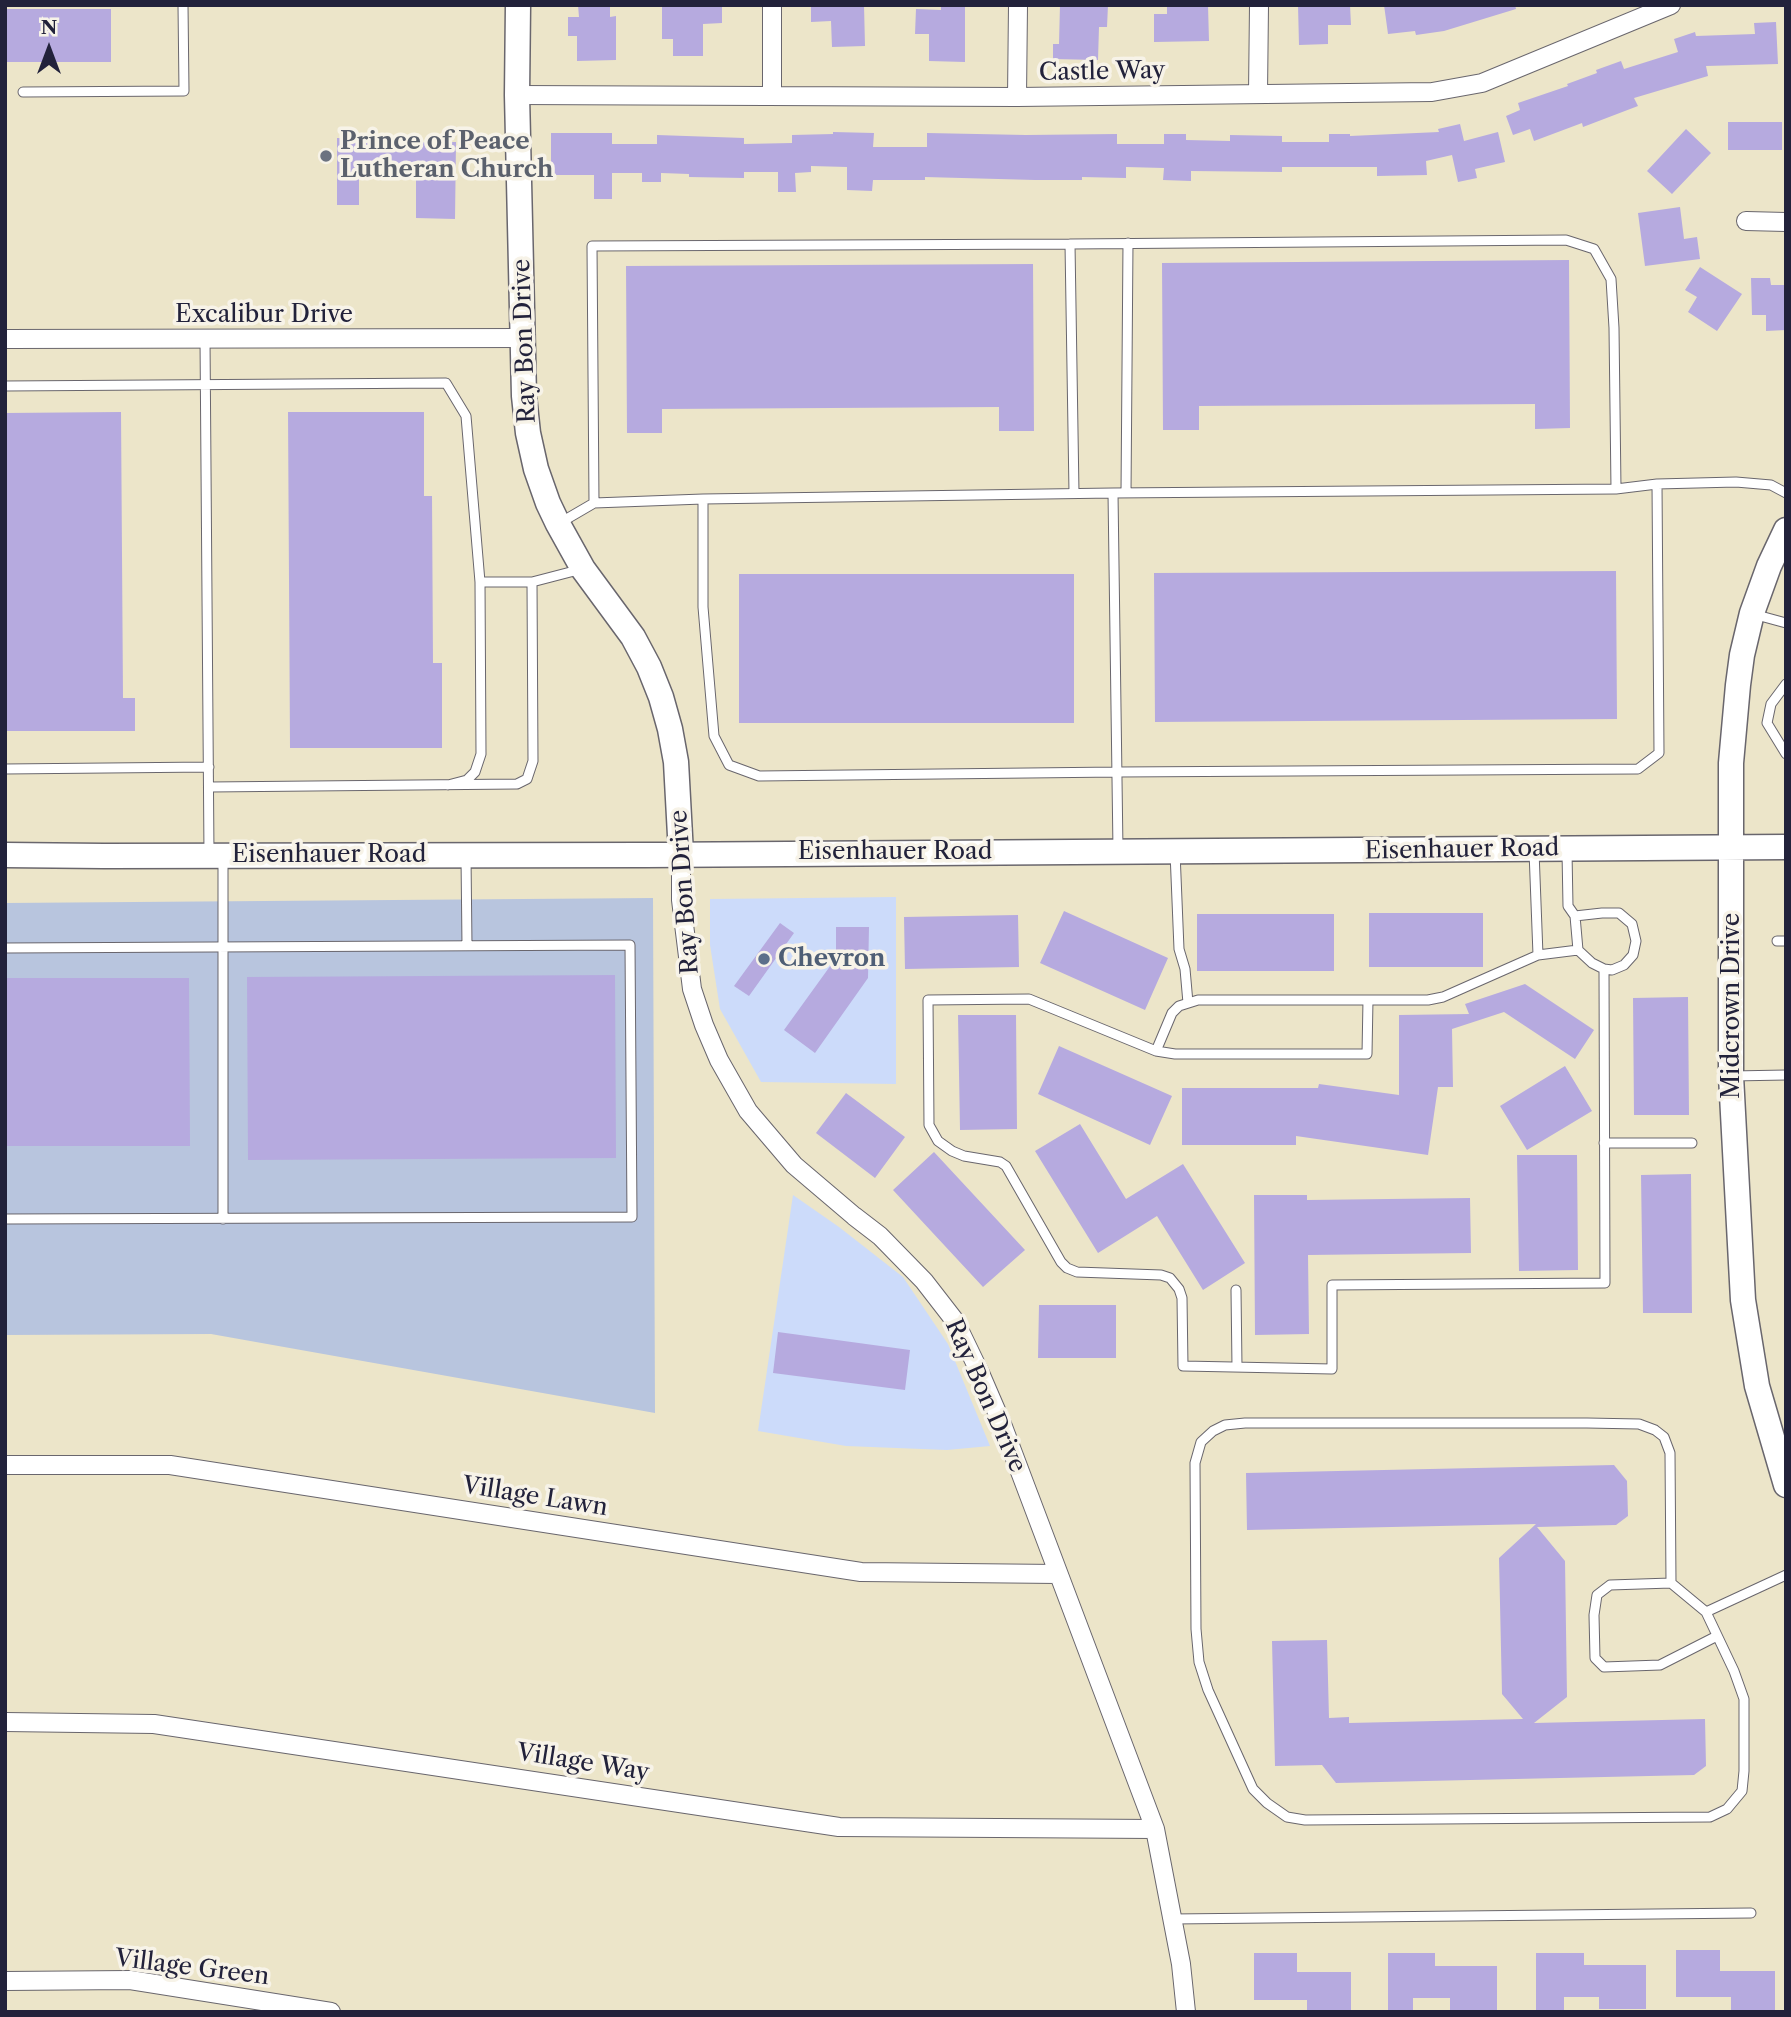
<!DOCTYPE html>
<style>
body{margin:0}
#map{position:relative;width:1791px;height:2017px;overflow:hidden;background:#ece5c9;font-family:"Libre Caslon Text",serif}
canvas{display:block}
.frame{position:absolute;inset:0;border:7px solid #22223b;pointer-events:none}
.north{position:absolute;left:14px;top:14px;width:70px;height:70px;-webkit-text-stroke:5px #f7f3e8;paint-order:stroke;rotate:0deg;font-size:19px;font-weight:700;line-height:28px;text-align:center;color:#22223b}
.north::after{content:'';display:block;margin:auto;width:24px;height:32px;background:#22223b;clip-path:polygon(50% 0,100% 100%,50% 72%,0 100%)}
</style>
<div id="map">
<canvas width="1791" height="2017"></canvas>
<div class="frame"></div>
<div class="north">N</div>
</div>
<script>
const context = document.querySelector('canvas').getContext('2d');
context.lineJoin = 'round';
function paint(path, color) {
  context.fillStyle = color;
  context.fill(path, 'evenodd');
}
function poly(rows) {
  const path = new Path2D();
  for (const r of rows) {
    path.moveTo(r[0], r[1]);
    for (let i = 2; i < r.length; i += 2) path.lineTo(r[i], r[i + 1]);
  }
  return path;
}
function stroke(path, color, width, dash) {
  context.strokeStyle = color;
  context.lineWidth = width;
  context.lineCap = dash ? 'butt' : 'round';
  context.setLineDash(dash || []);
  context.stroke(path);
}
function label(font, color, halo, rows, align = 'center') {
  context.font = font + ' "Libre Caslon Text",serif';
  context.lineWidth = 7;
  context.setLineDash([]);
  context.textBaseline = 'middle';
  context.strokeStyle = halo;
  context.fillStyle = color;
  for (const [text, x, y, turn = 0] of rows) {
    context.save();
    context.translate(x, y);
    context.rotate((+turn || 0) * Math.PI / 180);
    context.textAlign = isNaN(turn) ? turn : align;
    if (halo) context.strokeText(text, 0, 0);
    context.fillText(text, 0, 0);
    context.restore();
  }
}
paint(poly([
 [896,897,896,1084,761,1082,720,1009,710,945,710,899],
 [793,1195,839,1227,903,1277,948,1344,990,1446,947,1450,846,1446,758,1431]
]), '#ccdbfa');
paint(poly([
 [653,898,655,1413,211,1334,5,1335,5,903]
]), '#b8c5de');
paint(poly([
 [578,5,610,5,610,17,616,16,616,60,577,61,577,36,568,36,568,17,579,17],
 [662,5,722,5,722,23,703,24,703,56,673,56,673,39,662,39],
 [811,5,864,5,865,46,832,47,831,21,811,22],
 [941,5,965,5,965,62,929,61,929,34,915,34,916,9,941,10],
 [1060,5,1108,5,1107,27,1099,27,1098,60,1053,59,1053,44,1059,44],
 [1167,5,1208,5,1209,41,1154,42,1154,14,1167,14],
 [1298,5,1350,5,1351,25,1328,25,1328,44,1299,45],
 [1384,5,1515,5,1516,9,1444,31,1416,35,1415,31,1388,34],
 [7,9,111,9,111,62,7,62],
 [1776,22,1778,64,1706,66,1708,76,1634,98,1638,106,1583,127,1582,123,1534,141,1530,129,1513,135,1506,116,1520,110,1518,103,1568,86,1567,84,1597,73,1596,70,1621,61,1624,69,1678,52,1674,39,1695,32,1696,36,1755,34,1754,23],
 [1728,122,1782,122,1782,150,1728,150],
 [1460,124,1464,141,1498,132,1505,162,1475,169,1477,178,1458,182,1452,155,1426,161,1427,175,1377,176,1377,167,1282,167,1282,172,1191,171,1191,181,1163,180,1164,168,1126,167,1126,178,1082,177,1082,180,1035,180,925,177,925,180,873,180,872,191,847,190,847,167,811,166,811,172,795,173,796,192,778,192,778,172,744,172,744,178,689,177,689,174,661,173,661,182,642,182,642,173,612,173,612,199,594,199,594,175,551,175,551,133,612,133,612,144,657,144,657,135,744,138,744,144,792,143,792,135,833,134,833,132,874,133,873,147,927,147,927,133,1026,135,1117,134,1117,144,1164,144,1164,134,1186,134,1186,140,1230,141,1230,135,1282,136,1282,142,1329,142,1329,134,1350,134,1350,136,1439,132,1438,129],
 [1686,129,1711,153,1672,194,1647,171],
 [337,138,414,139,414,142,456,142,455,219,416,218,416,176,359,176,359,205,337,205],
 [1680,207,1684,239,1697,237,1700,259,1645,266,1638,213],
 [1569,260,1570,428,1535,429,1535,404,1199,406,1199,430,1163,430,1162,263],
 [1033,264,1034,431,999,431,999,407,662,409,662,433,627,433,626,266],
 [1700,267,1742,294,1717,331,1688,312,1697,297,1685,290],
 [1751,278,1770,278,1771,285,1786,285,1786,330,1766,331,1766,315,1752,315],
 [121,412,123,698,135,698,135,731,5,731,5,413],
 [288,412,424,412,424,496,432,496,433,663,442,663,442,748,290,748],
 [1616,571,1617,719,1155,722,1154,573],
 [739,574,1074,574,1074,723,739,723],
 [1064,911,1168,958,1145,1010,1040,963],
 [1369,913,1483,913,1483,967,1369,967],
 [1197,914,1334,914,1334,971,1197,971],
 [1018,915,1019,967,905,969,904,917],
 [780,923,794,933,749,996,734,986],
 [836,927,869,927,868,978,815,1053,784,1030,836,958],
 [615,975,616,1158,248,1160,247,977],
 [5,978,189,978,190,1146,5,1146],
 [1525,984,1594,1030,1575,1059,1504,1012,1452,1029,1453,1087,1438,1087,1428,1155,1296,1136,1296,1145,1182,1145,1182,1088,1318,1088,1319,1084,1399,1095,1399,1015,1469,1014,1465,1004],
 [1688,997,1689,1115,1634,1115,1633,998],
 [958,1015,1016,1015,1017,1129,960,1130],
 [1059,1046,1172,1096,1150,1145,1038,1094],
 [1565,1066,1592,1111,1527,1150,1500,1106],
 [846,1093,905,1137,875,1178,816,1133],
 [1080,1124,1126,1199,1183,1164,1245,1263,1203,1290,1157,1216,1098,1253,1035,1151],
 [934,1152,1025,1250,983,1287,893,1190],
 [1517,1155,1577,1155,1578,1270,1519,1271],
 [1691,1174,1692,1313,1643,1313,1641,1175],
 [1254,1195,1307,1195,1307,1200,1470,1198,1471,1253,1308,1255,1309,1334,1255,1335],
 [1039,1305,1116,1305,1116,1358,1038,1358],
 [778,1332,910,1350,905,1390,773,1373],
 [1614,1465,1627,1481,1628,1516,1616,1525,1537,1527,1565,1561,1567,1697,1534,1723,1705,1719,1706,1766,1694,1775,1336,1783,1322,1765,1275,1766,1272,1641,1327,1640,1329,1718,1349,1717,1349,1723,1523,1719,1502,1694,1499,1558,1536,1524,1247,1530,1246,1473],
 [1676,1950,1720,1950,1720,1971,1775,1971,1775,2012,1731,2012,1731,1997,1676,1997],
 [1254,1953,1297,1953,1297,1972,1351,1972,1351,2012,1307,2012,1307,2000,1254,2000],
 [1388,1953,1435,1953,1435,1966,1497,1966,1497,2010,1450,2010,1450,1998,1413,1998,1413,2012,1388,2012],
 [1536,1953,1584,1953,1584,1965,1646,1965,1646,2009,1599,2009,1599,1997,1564,1997,1564,2012,1536,2012]
]), '#b6aadf');
const lane = poly([
 [23,92,184,91,183,5],
 [1070,244,1566,240,1594,249,1611,279,1614,328,1616,489],
 [205,339,209,855],
 [5,386,446,383,466,416,480,582,481,754,475,772,467,780,448,785],
 [1113,493,1616,489,1657,484,1736,482,1771,485,1786,493],
 [1126,493,1128,243],
 [703,499,703,607,714,736,729,765,759,776,1118,772,1638,769,1659,753,1657,484],
 [594,503,592,246,1070,244,1074,493],
 [558,524,594,503,703,499,1113,493,1118,850],
 [480,582,532,582],
 [1753,614,1786,623],
 [1786,684,1771,704,1767,723,1786,754],
 [5,769,209,767],
 [210,787,517,784,527,779,533,761,532,582,582,569],
 [1534,851,1538,955],
 [1175,852,1179,949,1185,969,1188,1003],
 [1567,852,1568,906,1575,916,1578,950,1592,963,1604,969,1612,970,1624,965,1633,955,1636,941,1632,924,1619,913,1602,913,1575,916],
 [466,857,467,946],
 [223,858,223,1219],
 [1777,941,1786,941],
 [5,948,630,945,632,1217,5,1219],
 [1368,1000,1367,1054,1175,1054,1156,1051,1029,999,928,1000,929,1125,938,1141,952,1151,964,1156,1000,1162,1006,1166,1061,1262,1067,1268,1077,1272,1161,1275,1170,1278,1179,1289,1182,1298,1183,1366,1332,1369,1332,1285,1605,1283,1604,969],
 [1156,1051,1172,1013,1179,1006,1198,1000,1428,1000,1443,997,1538,955,1578,950],
 [1732,1076,1786,1075],
 [1604,1143,1692,1143],
 [1236,1290,1237,1367],
 [1671,1583,1610,1585,1597,1595,1594,1615,1595,1658,1604,1667,1660,1665,1717,1636],
 [1706,1612,1671,1583,1670,1453,1664,1437,1655,1430,1639,1424,1587,1423,1245,1423,1225,1425,1213,1431,1201,1442,1195,1463,1196,1629,1199,1662,1208,1690,1253,1789,1267,1803,1287,1817,1305,1820,1710,1817,1727,1809,1742,1791,1744,1771,1744,1699,1734,1671,1706,1612,1786,1575],
 [1172,1919,1751,1913]
]);
const street = poly([
 [772,5,772,96],
 [1258,94,1259,5],
 [517,95,1017,97,1432,92,1482,83,1671,5],
 [1017,97,1018,5],
 [1746,221,1786,222],
 [5,339,524,338],
 [681,854,681,900,692,989,704,1025,719,1060,748,1111,794,1165,854,1216,880,1236,924,1281,955,1321,980,1373,1002,1424,1155,1829,1181,1964,1186,2012],
 [5,1465,170,1465,861,1572,1058,1574],
 [5,1722,154,1724,839,1827,1155,1829],
 [5,1981,130,1980,331,2012]
]);
const secondary = poly([
 [518,5,517,95,524,396,528,433,536,469,548,503,558,524,583,569,633,637,649,667,661,697,670,729,676,762,681,854],
 [1786,530,1769,566,1752,613,1742,655,1738,685,1731,763,1731,1076,1743,1300,1757,1386,1786,1485],
 [5,855,104,856,645,855,1786,847]
]);
stroke(lane, '#69666d', 11);
stroke(street, '#69666d', 20);
stroke(secondary, '#69666d', 27);
stroke(lane, '#fff', 9);
stroke(street, '#fff', 18);
stroke(secondary, '#fff', 24);
for (const [x, y, r, color] of [
 [326,156,7,"#6b7280"],
 [764,959,7,"#5c6f8a"]
]) {
  const dot = new Path2D();
  dot.arc(x, y, r, 0, 2 * Math.PI);
  context.fillStyle = color;
  context.fill(dot);
  stroke(dot, '#f7f3e8', 2.5);
}
label('24px', '#22223b', '#f7f3e8', [
 ["Castle Way",1102,72,-1],
 ["Excalibur Drive",264,315],
 ["Ray Bon Drive",525,341,-92],
 ["Eisenhauer Road",1462,850,-1],
 ["Eisenhauer Road",895,852],
 ["Eisenhauer Road",329,855],
 ["Ray Bon Drive",685,892,-94],
 ["Midcrown Drive",1732,1006,-90],
 ["Ray Bon Drive",985,1396,66],
 ["Village Lawn",535,1497,9],
 ["Village Way",583,1763,9],
 ["Village Green",192,1968,7]
]);
label('bold 24px', '#5b616d', '#f7f3e8', [
 ["Prince of Peace",340,142],
 ["Lutheran Church",340,170]
], 'left');
label('bold 24px', '#4e5e75', '#f7f3e8', [
 ["Chevron",778,959]
], 'left');
</script>
